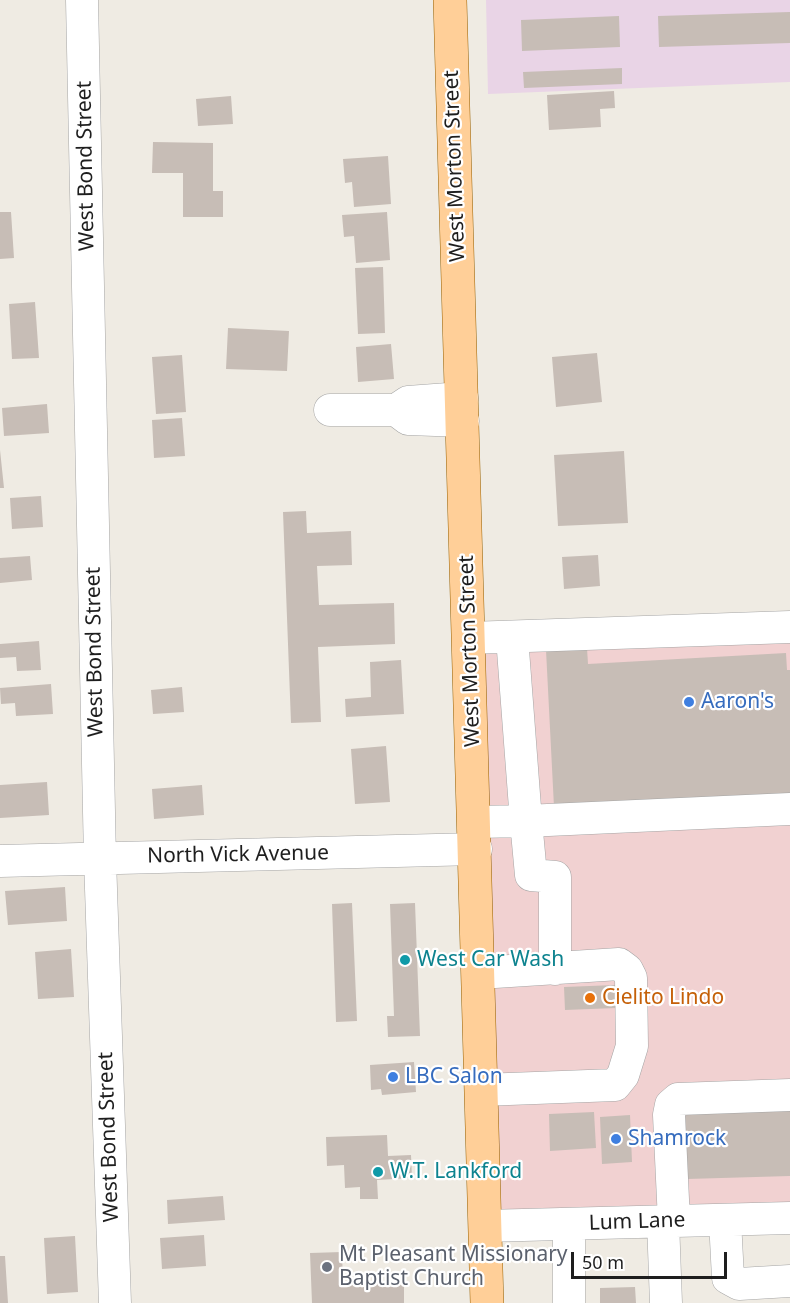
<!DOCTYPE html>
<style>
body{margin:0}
#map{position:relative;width:790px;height:1303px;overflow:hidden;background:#efebe3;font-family:"Noto Sans",sans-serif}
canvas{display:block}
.scale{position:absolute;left:571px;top:1252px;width:156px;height:27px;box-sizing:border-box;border:3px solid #1e1e1e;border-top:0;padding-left:8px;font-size:18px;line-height:21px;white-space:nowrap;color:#1e1e1e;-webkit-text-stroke:4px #fff;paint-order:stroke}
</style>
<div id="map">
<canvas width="790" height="1303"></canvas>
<div class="scale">50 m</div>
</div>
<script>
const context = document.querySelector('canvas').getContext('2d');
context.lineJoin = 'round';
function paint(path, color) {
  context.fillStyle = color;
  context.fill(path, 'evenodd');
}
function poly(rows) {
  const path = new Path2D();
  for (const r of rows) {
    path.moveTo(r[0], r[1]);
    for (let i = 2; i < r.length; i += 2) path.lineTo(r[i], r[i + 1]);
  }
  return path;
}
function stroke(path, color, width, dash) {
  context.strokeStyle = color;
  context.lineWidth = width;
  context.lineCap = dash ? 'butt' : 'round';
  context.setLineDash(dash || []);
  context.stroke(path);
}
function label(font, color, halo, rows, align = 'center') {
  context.font = font + ' "Noto Sans",sans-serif';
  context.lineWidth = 4.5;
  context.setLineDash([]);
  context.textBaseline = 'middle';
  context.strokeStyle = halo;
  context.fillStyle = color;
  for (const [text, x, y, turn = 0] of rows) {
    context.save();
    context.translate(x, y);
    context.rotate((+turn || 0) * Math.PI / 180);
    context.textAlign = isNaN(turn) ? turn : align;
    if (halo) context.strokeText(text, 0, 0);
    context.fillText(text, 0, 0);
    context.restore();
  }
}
paint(poly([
 [790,616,790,1206,501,1216,482,626]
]), '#f1d1d1');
paint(poly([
 [486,0,790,0,790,82,488,94]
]), '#e9d4e6');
paint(poly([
 [790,12,790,43,659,47,658,16],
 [619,16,620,47,522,51,521,20],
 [622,68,622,84,524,88,523,72],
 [614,91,615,108,600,109,601,127,549,130,547,95],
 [231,96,233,124,198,126,196,99],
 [153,142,213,143,213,191,223,191,223,217,183,217,183,173,152,173],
 [388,156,391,204,354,207,352,182,345,183,343,159],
 [0,212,11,212,14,258,0,259],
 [387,212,390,260,356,263,354,236,344,237,342,215],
 [383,267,385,333,358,334,355,268],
 [35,302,39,358,12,359,9,304],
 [228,328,289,331,287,371,226,369],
 [391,344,394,379,358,382,356,347],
 [597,353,602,402,556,407,552,357],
 [182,355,186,412,156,414,152,357],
 [47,404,49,433,4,436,2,408],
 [182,418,185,456,154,458,152,420],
 [0,450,4,488,0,488],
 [624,451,628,523,558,526,554,455],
 [41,496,43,527,12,529,10,498],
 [306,511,307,533,351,531,352,565,317,566,319,605,394,603,395,644,318,647,321,722,291,723,283,512],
 [598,555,600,586,564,589,562,557],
 [30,556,32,580,0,583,0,558],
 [39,641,41,670,17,671,16,657,0,658,0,644],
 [587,648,588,664,786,653,787,670,790,670,790,795,554,807,546,650],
 [401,660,404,714,346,717,345,699,371,697,370,662],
 [51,684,53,714,16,716,15,703,1,704,0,688],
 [182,687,184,712,153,714,151,690],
 [386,746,390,802,355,804,351,749],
 [47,782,49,815,0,818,0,785],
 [202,785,204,815,154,819,152,789],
 [65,887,67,921,8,925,5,891],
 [352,903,357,1021,336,1022,332,904],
 [415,903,420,1036,388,1037,387,1016,394,1016,390,904],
 [71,949,74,997,38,999,35,952],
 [615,985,616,1008,565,1010,564,987],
 [414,1062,416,1092,382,1095,381,1089,371,1090,370,1065],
 [790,1110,790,1176,687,1179,685,1114],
 [594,1112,596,1148,550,1151,549,1114],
 [630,1115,632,1162,602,1164,600,1117],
 [387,1135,388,1156,411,1155,412,1178,377,1180,378,1199,360,1199,360,1187,345,1188,344,1165,327,1166,326,1137],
 [223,1196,225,1220,168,1224,167,1200],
 [204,1235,206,1266,162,1269,160,1238],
 [75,1236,78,1292,47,1294,44,1238],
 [342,1252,343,1284,404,1282,404,1303,312,1303,310,1253],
 [0,1256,5,1256,8,1303,0,1303],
 [635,1287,636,1303,600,1303,600,1288]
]), '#c7bdb6');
const minor = poly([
 [82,0,100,859,115,1303],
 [462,398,408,402,396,410,408,419,463,421],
 [330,410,396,410],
 [512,637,526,821,790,809],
 [469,638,790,627],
 [475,822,526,821,531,875,555,877,555,969],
 [0,861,476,849],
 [479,973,619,964,627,970,631,978,632,1046,623,1075,615,1085,482,1090],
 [725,1220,728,1278,739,1284,790,1281],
 [663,1221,666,1303],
 [674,1221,669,1115,671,1105,678,1099,790,1095],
 [485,1226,790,1218],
 [569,1303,569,1224]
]);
const major = poly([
 [450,0,487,1303]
]);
stroke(minor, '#a5a5a5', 33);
stroke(major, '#976000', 34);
stroke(minor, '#fff', 32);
stroke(major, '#ffcf98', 33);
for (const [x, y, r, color] of [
 [689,702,6,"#3f7fe0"],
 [405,960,6,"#0f9aa8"],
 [590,998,6,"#e8710a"],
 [393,1077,6,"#3f7fe0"],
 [616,1139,6,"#3f7fe0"],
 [378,1172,6,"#0f9aa8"],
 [327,1267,6,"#6b7280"]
]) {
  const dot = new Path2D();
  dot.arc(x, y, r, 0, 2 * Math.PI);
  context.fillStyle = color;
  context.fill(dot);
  stroke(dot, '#fff', 2);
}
label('21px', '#1e1e1e', '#fff', [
 ["West Bond Street",86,166,-91],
 ["West Morton Street",455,166,-92],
 ["West Morton Street",470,651,-92],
 ["West Bond Street",95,652,-91],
 ["North Vick Avenue",238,855,-1],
 ["West Bond Street",109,1137,-92],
 ["Lum Lane",637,1222,-2]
]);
label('21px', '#366cbe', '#fff', [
 ["Aaron's",701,702],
 ["LBC Salon",405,1077],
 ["Shamrock",628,1139]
], 'left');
label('21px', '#0d838f', '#fff', [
 ["West Car Wash",417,960],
 ["W.T. Lankford",390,1172]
], 'left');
label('21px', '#c56008', '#fff', [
 ["Cielito Lindo",602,998]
], 'left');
label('21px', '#5b616d', '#fff', [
 ["Mt Pleasant Missionary",339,1255],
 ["Baptist Church",339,1279]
], 'left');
</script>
